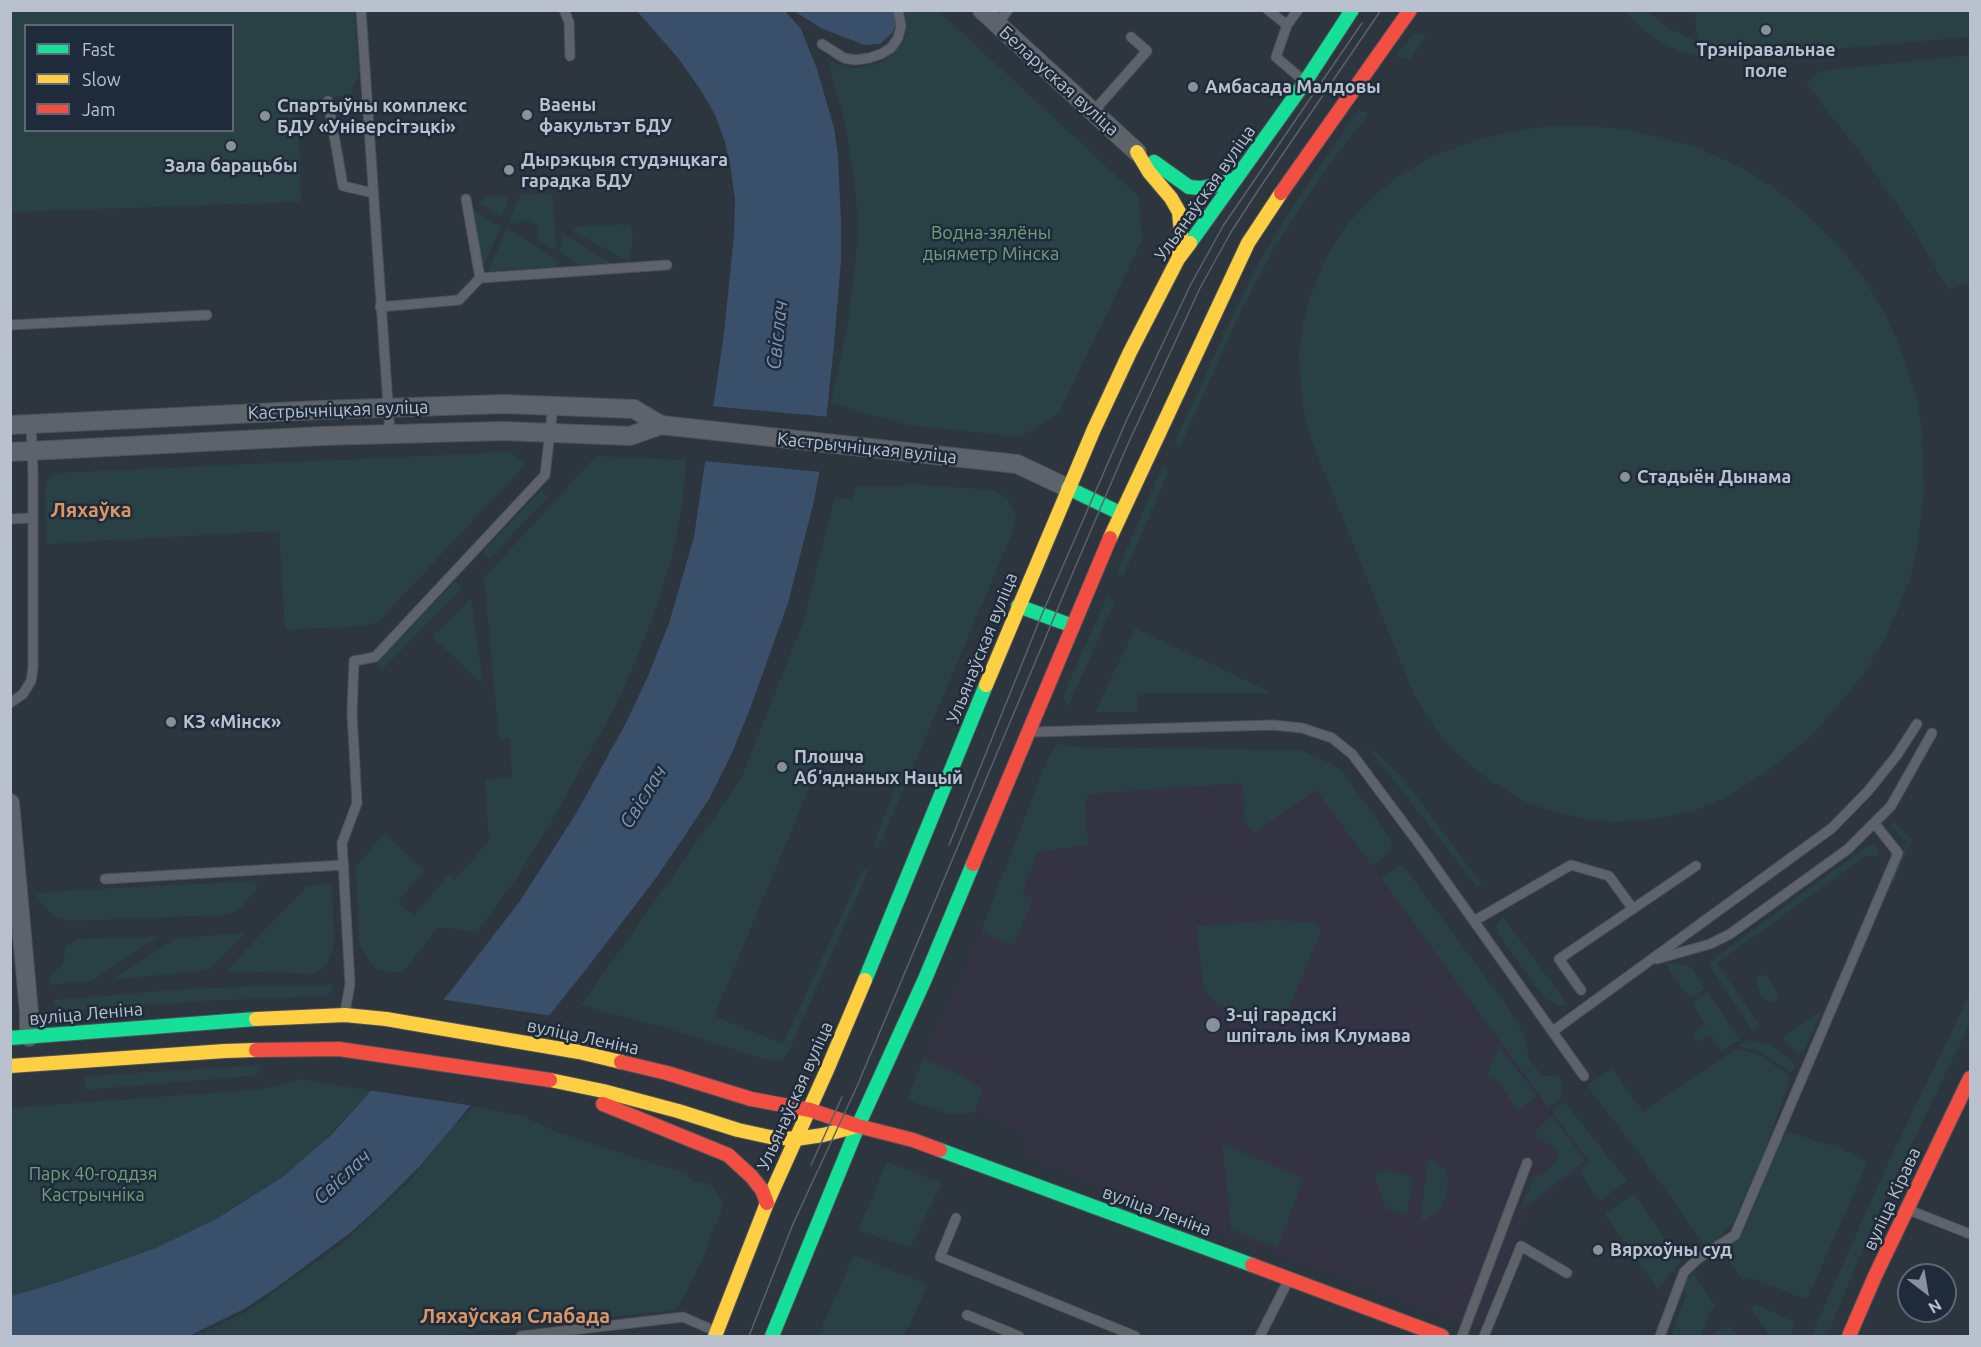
<!DOCTYPE html>
<meta charset="utf-8">
<style>
body{margin:0}
#map{position:relative;width:1981px;height:1347px;overflow:hidden;background:#2d353e;font-family:Ubuntu,sans-serif}
canvas{display:block}
.frame{position:absolute;inset:0;border:12px solid #b9c1ce;pointer-events:none}
.legend{position:absolute;left:24px;top:24px;width:210px;height:108px;box-sizing:border-box;background:#1f2b3a;border:2px solid #5d6775;margin:0;padding:8px 10px;list-style:none;font-size:18px;color:#b9c1ce}
.legend li{display:flex;align-items:center;gap:12px;height:30px}
.legend b{width:30px;border:2px solid #5d6775}
.north{position:absolute;left:1897px;top:1263px;width:60px;height:60px;box-sizing:border-box;background:#1f2b3a;border:2px solid #5d6775;border-radius:50%;rotate:149deg;font-size:16px;font-weight:700;line-height:24px;text-align:center;color:#b9c1ce}
.north::after{content:'';display:block;margin:auto;width:21px;height:27px;background:#88909c;clip-path:polygon(50% 0,100% 100%,50% 72%,0 100%)}
</style>
<div id="map">
<canvas width="1981" height="1347"></canvas>
<div class="frame"></div>
<ul class="legend">
<li><b style="height:8px;background:#16e098"></b>Fast</li>
<li><b style="height:8px;background:#ffcf43"></b>Slow</li>
<li><b style="height:8px;background:#f24e42"></b>Jam</li>
</ul>
<div class="north">N</div>
</div>
<script>
const context = document.querySelector('canvas').getContext('2d');
context.lineJoin = 'round';
function paint(path, color) {
  context.fillStyle = color;
  context.fill(path, 'evenodd');
}
function poly(rows) {
  const path = new Path2D();
  for (const r of rows) {
    path.moveTo(r[0], r[1]);
    for (let i = 2; i < r.length; i += 2) path.lineTo(r[i], r[i + 1]);
  }
  return path;
}
function stroke(path, color, width, dash) {
  context.strokeStyle = color;
  context.lineWidth = width;
  context.lineCap = dash ? 'butt' : 'round';
  context.setLineDash(dash || []);
  context.stroke(path);
}
function label(font, color, halo, rows, align = 'center') {
  context.font = font + ' Ubuntu,sans-serif';
  context.lineWidth = 5;
  context.setLineDash([]);
  context.textBaseline = 'middle';
  context.strokeStyle = halo;
  context.fillStyle = color;
  for (const [text, x, y, turn = 0] of rows) {
    context.save();
    context.translate(x, y);
    context.rotate((+turn || 0) * Math.PI / 180);
    context.textAlign = isNaN(turn) ? turn : align;
    if (halo) context.strokeText(text, 0, 0);
    context.fillText(text, 0, 0);
    context.restore();
  }
}
paint(poly([
 [1287,749,1589,1163,1528,1210,1480,1329,1111,1192,1021,1153,1027,1134,975,1112,950,1115,907,1100,923,1059,981,931,992,937,1063,783]
]), '#343344');
paint(poly([
 [10,11,354,11,359,70,357,80,352,88,354,93,324,99,298,102,301,202,11,212],
 [26,26,232,26,232,130,26,130],
 [903,11,939,11,1139,197,1142,240,1059,413,1020,437,907,425,831,403,848,323,858,237,856,196,846,127,827,58,840,66,853,68,868,67,883,62,894,53,902,44,906,33,906,20],
 [1625,11,1647,11,1670,29,1697,41,1695,11,1970,11,1970,37,1719,59,1702,57,1681,52,1662,43,1642,29],
 [1414,33,1427,36,1410,59,1395,57],
 [1970,55,1970,281,1948,290,1912,227,1870,166,1806,83,1820,71],
 [1358,111,1369,113,1329,165,1273,250,1238,317,1180,447,1174,443,1253,272,1292,207],
 [1554,126,1590,126,1621,129,1661,137,1698,148,1736,165,1772,186,1795,204,1839,246,1863,277,1881,307,1896,338,1906,363,1917,400,1922,430,1924,492,1917,549,1910,579,1899,607,1882,644,1865,672,1824,722,1804,742,1765,773,1732,794,1716,802,1693,811,1654,819,1612,822,1586,819,1549,810,1528,803,1492,782,1476,770,1453,750,1436,730,1414,695,1310,437,1302,402,1299,357,1303,323,1309,300,1325,260,1346,226,1357,214,1384,187,1399,176,1435,155,1484,138,1526,129],
 [521,194,550,194,553,198,556,251,538,240,538,228,535,223,528,220,515,224,508,221],
 [510,196,502,217,479,203,485,197],
 [475,211,501,227,483,266,473,216],
 [630,224,633,233,630,263,575,232,571,227],
 [507,228,556,259,557,267,488,271],
 [562,233,612,264,615,267,584,268,560,252],
 [508,452,527,463,379,621,366,626,285,630,279,531,47,544,45,488,48,477,55,473],
 [596,456,686,460,683,499,674,550,654,614,635,662,615,707,550,824,516,879,477,932,438,927,403,972,386,972,375,968,359,945,356,867,384,833,424,870,398,902,414,916,449,874,455,880,489,841,485,780,512,777,510,738,499,739,484,578],
 [1162,467,1169,471,1123,577,1116,574],
 [912,484,995,490,1007,498,1012,507,1016,516,1015,527,878,849,873,846,897,782,824,753,714,1016,783,1044,863,869,868,871,789,1051,784,1058,779,1060,763,1059,690,1035,581,1005,740,781,802,625,835,497,853,500,856,487,889,487],
 [541,490,548,497,489,559,483,552],
 [455,581,462,588,382,670,376,664],
 [1107,597,1115,601,1068,707,1064,699,1064,693],
 [471,598,483,684,432,637],
 [1135,628,1239,677,1272,693,1137,693,1137,712,1095,712],
 [1363,741,1404,779,1482,885,1477,887],
 [1057,744,1079,747,1299,750,1330,763,1344,773,1392,842,1391,851,1372,866,1316,790,1254,833,1244,821,1243,783,1089,794,1085,801,1088,845,1038,852,1022,892,1033,900,1013,946,981,931,1047,760],
 [1893,821,1912,840,1894,882,1891,879,1906,843,1890,825],
 [1875,844,1879,853,1876,855,1870,857,1867,855,1717,963,1760,1026,1753,1031,1708,963,1869,845],
 [1402,864,1503,1001,1524,1034,1529,1058,1542,1076,1558,1076,1562,1085,1560,1099,1548,1107,1381,878],
 [253,881,258,887,244,905,228,915,70,921,51,915,35,894,61,891],
 [332,883,334,945,331,956,323,968,315,974,226,971,307,886],
 [1502,918,1504,918,1569,1006,1559,1005,1546,999,1538,990,1500,936,1496,926],
 [1274,920,1316,923,1321,932,1286,1015,1264,1019,1218,1005,1204,990,1196,926],
 [245,933,209,970,111,980,177,938],
 [158,937,92,981,48,985,50,977,63,964,66,946,78,939],
 [1665,963,1690,966,1705,988,1690,999],
 [1761,975,1766,975,1778,993,1779,998,1776,1001,1771,1002,1765,1000,1761,995,1756,983,1757,978],
 [282,985,332,985,332,989,330,994,324,996,204,1001,77,1010,60,1008,56,1006,53,1000,185,989],
 [1708,992,1739,1040,1722,1051,1710,1034,1697,1042,1692,1034,1706,1025,1692,1003],
 [1970,993,1970,1023,1875,1220,1827,1336,1811,1336,1888,1163],
 [1822,1010,1804,1051,1797,1053,1786,1042,1784,1039,1786,1035],
 [1748,1040,1770,1044,1791,1060,1795,1066,1791,1072,1760,1052,1738,1046],
 [1498,1045,1537,1096,1518,1111,1497,1080,1487,1075],
 [1736,1049,1758,1054,1791,1077,1764,1153,1733,1223,1715,1242,1705,1246,1642,1157,1587,1086,1612,1068,1643,1112],
 [923,1059,956,1073,983,1089,975,1112,950,1115,907,1100],
 [262,1065,258,1073,251,1076,85,1090,85,1076],
 [300,1079,371,1091,307,1158,284,1176,218,1218,156,1248,59,1282,11,1296,11,1108,262,1089],
 [1565,1102,1627,1181,1600,1201,1579,1171,1589,1162,1552,1112],
 [473,1106,522,1116,557,1132,687,1174,693,1182,707,1183,713,1187,722,1200,723,1206,708,1245,687,1292,676,1310,438,1336,195,1336,247,1311,339,1246,410,1181,456,1122,459,1123],
 [1552,1116,1585,1161,1520,1211,1534,1175,1542,1175,1558,1160,1555,1147,1536,1138,1534,1133],
 [1787,1133,1793,1133,1818,1142,1835,1146,1868,1161,1807,1300,1752,1278,1743,1280,1719,1248,1744,1231,1781,1140],
 [1222,1143,1304,1179,1277,1248,1231,1229],
 [1428,1158,1437,1162,1444,1169,1448,1180,1447,1193,1441,1210,1420,1223],
 [887,1162,942,1183,910,1248,858,1230],
 [1390,1170,1413,1178,1407,1215,1386,1209,1374,1174],
 [1634,1194,1681,1261,1658,1290,1605,1214],
 [854,1255,928,1285,904,1336,818,1336],
 [1693,1273,1716,1307,1711,1310,1701,1336,1671,1336,1686,1294,1682,1286,1686,1279],
 [1755,1304,1793,1321,1795,1325,1791,1336,1770,1336,1750,1307],
 [1725,1327,1730,1327,1739,1336,1714,1336,1718,1330]
]), '#294145');
paint(poly([
 [637,11,785,11,801,29,817,69,834,128,838,155,841,222,841,260,834,345,822,459,813,505,788,603,750,709,731,755,709,799,682,840,656,878,584,972,547,1018,512,1056,420,1166,377,1209,350,1233,273,1290,246,1308,189,1336,11,1336,11,1296,59,1282,156,1248,218,1218,284,1176,331,1135,371,1091,411,1037,453,988,520,901,577,812,627,721,649,674,669,623,694,537,724,333,734,236,735,200,731,170,725,142,715,115,700,89,678,58],
 [794,11,891,11,895,15,896,24,892,33,880,44,864,45,821,28]
]), '#3a4f6a');
paint(poly([
 [711,406,829,417,822,472,703,461],
 [439,999,552,1016,514,1058,474,1106,368,1090,408,1036]
]), '#2d353e');
const lane = poly([
 [361,10,390,434],
 [564,10,569,22,570,56],
 [1268,10,1287,25,1276,57,1304,81],
 [997,24,1008,10],
 [1287,25,1298,10],
 [822,44,844,58,855,60,869,58,881,54,891,48,898,38,901,26,898,10],
 [328,101,343,186,373,193],
 [1093,112,1147,51,1131,37],
 [480,278,667,265],
 [380,307,459,300,480,278,466,199],
 [10,325,207,315],
 [10,519,32,518],
 [10,703,23,694,31,681,33,668,33,474,31,425],
 [1033,732,1273,725,1302,728,1332,738,1352,754,1417,841,1584,1076],
 [105,879,344,865],
 [1474,921,1571,865,1609,876,1633,909],
 [1657,959,1710,944,1730,934,1848,849,1891,806,1932,733],
 [1581,990,1559,959,1696,866],
 [345,1012,350,984,342,843,357,803,352,713,354,661,375,657,545,475,553,406],
 [1553,1031,1832,828,1868,791,1897,755,1917,724],
 [1909,1210,1970,1234],
 [956,1218,940,1257,1135,1336],
 [967,1315,1019,1336],
 [521,1336,683,1317,715,1331],
 [1260,1336,1288,1281],
 [1462,1336,1527,1163],
 [1484,1336,1521,1246,1567,1273],
 [1660,1336,1684,1272,1699,1258,1735,1235,1898,853,1875,824]
]);
const street = poly([
 [982,10,1137,152],
 [10,425,320,410,504,404,634,409,661,425],
 [10,452,322,436,503,431,630,436,661,425,1017,464,1068,488],
 [10,803,29,1013,29,1037]
]);
const fast = poly([
 [1154,162,1189,187,1201,188,1213,186,1236,179],
 [1190,243,1305,82,1352,10],
 [1068,488,1120,513],
 [1018,606,1073,626],
 [865,980,986,685],
 [10,1038,256,1019],
 [940,1150,1252,1265],
 [772,1336,858,1126,925,979,973,864]
]);
const slow = poly([
 [1137,152,1149,172,1171,198,1179,212,1181,233,1178,259],
 [1110,538,1248,243,1281,193],
 [986,685,1094,429,1130,352,1178,259,1190,243],
 [256,1019,345,1015,386,1019,579,1052,621,1062],
 [10,1066,225,1051,256,1050],
 [550,1080,603,1091,678,1111,738,1130,770,1137,796,1139,823,1135,858,1126],
 [715,1336,767,1203,827,1070,865,980]
]);
const jam = poly([
 [1281,193,1410,10],
 [973,864,1110,538],
 [256,1050,339,1049,550,1080],
 [621,1062,667,1073,751,1099,810,1110,858,1126,913,1140,940,1150],
 [603,1104,728,1155,752,1177,762,1190,767,1203],
 [1252,1265,1442,1336],
 [1849,1336,1875,1276,1970,1078]
]);
stroke(lane, '#4c5158', 11);
stroke(street, '#4c5158', 20);
stroke(fast, '#4c5158', 16);
stroke(slow, '#4c5158', 16);
stroke(jam, '#4c5158', 16);
stroke(lane, '#5e636b', 9);
stroke(street, '#5e636b', 18);
stroke(fast, '#16e098', 14);
stroke(slow, '#ffcf43', 14);
stroke(jam, '#f24e42', 14);
stroke(poly([
 [949,845,1042,614,1128,417,1191,284,1223,226,1362,23],
 [811,1165,842,1097],
 [749,1336,793,1224,858,1084,1071,577,1127,446,1200,288,1231,232,1257,192,1381,10]
]), '#5c6269', 1.5);
for (const [x, y, r, color] of [
 [1766,30,6,"#88909c"],
 [1193,87,6,"#88909c"],
 [527,115,6,"#88909c"],
 [265,116,6,"#88909c"],
 [231,146,6,"#88909c"],
 [509,170,6,"#88909c"],
 [1625,477,6,"#88909c"],
 [171,722,6,"#88909c"],
 [782,767,6,"#88909c"],
 [1213,1025,8,"#88909c"],
 [1598,1250,6,"#88909c"]
]) {
  const dot = new Path2D();
  dot.arc(x, y, r, 0, 2 * Math.PI);
  context.fillStyle = color;
  context.fill(dot);
  stroke(dot, '#1f2b3a', 2);
}
label('bold 18px', '#b9c1ce', '#1f2b3a', [
 ["Трэніравальнае",1766,50,"center"],
 ["поле",1766,71,"center"],
 ["Амбасада Малдовы",1205,87],
 ["Ваены",539,105],
 ["факультэт БДУ",539,126],
 ["Спартыўны комплекс",277,106],
 ["БДУ «Універсітэцкі»",277,127],
 ["Дырэкцыя студэнцкага",521,160],
 ["гарадка БДУ",521,181],
 ["Зала барацьбы",231,166,"center"],
 ["Стадыён Дынама",1637,477],
 ["КЗ «Мінск»",183,722],
 ["Плошча",794,757],
 ["Абʼяднаных Нацый",794,778],
 ["3-ці гарадскі",1226,1015],
 ["шпіталь імя Клумава",1226,1036],
 ["Вярхоўны суд",1610,1250]
], 'left');
label('18px', '#b9c1ce', '#1f2b3a', [
 ["Беларуская вуліца",1059,81,42],
 ["Ульянаўская вуліца",1205,193,-55],
 ["Кастрычніцкая вуліца",338,410,-2],
 ["Кастрычніцкая вуліца",867,448,6],
 ["Ульянаўская вуліца",982,648,-68],
 ["вуліца Леніна",86,1014,-5],
 ["вуліца Леніна",583,1037,12],
 ["Ульянаўская вуліца",795,1096,-66],
 ["вуліца Кірава",1892,1199,-65],
 ["вуліца Леніна",1157,1211,20]
]);
label('18px', '#6fa079', '#1f2b3a', [
 ["Водна-зялёны",991,233],
 ["дыяметр Мінска",991,254],
 ["Парк 40-годдзя",93,1174],
 ["Кастрычніка",93,1195]
]);
label('italic 20px', '#7e98b6', '#1f2b3a', [
 ["Свіслач",777,335,-84],
 ["Свіслач",643,797,-58],
 ["Свіслач",342,1177,-43]
]);
label('bold 20px', '#dc9666', '#1f2b3a', [
 ["Ляхаўка",91,510],
 ["Ляхаўская Слабада",515,1316]
]);
</script>
